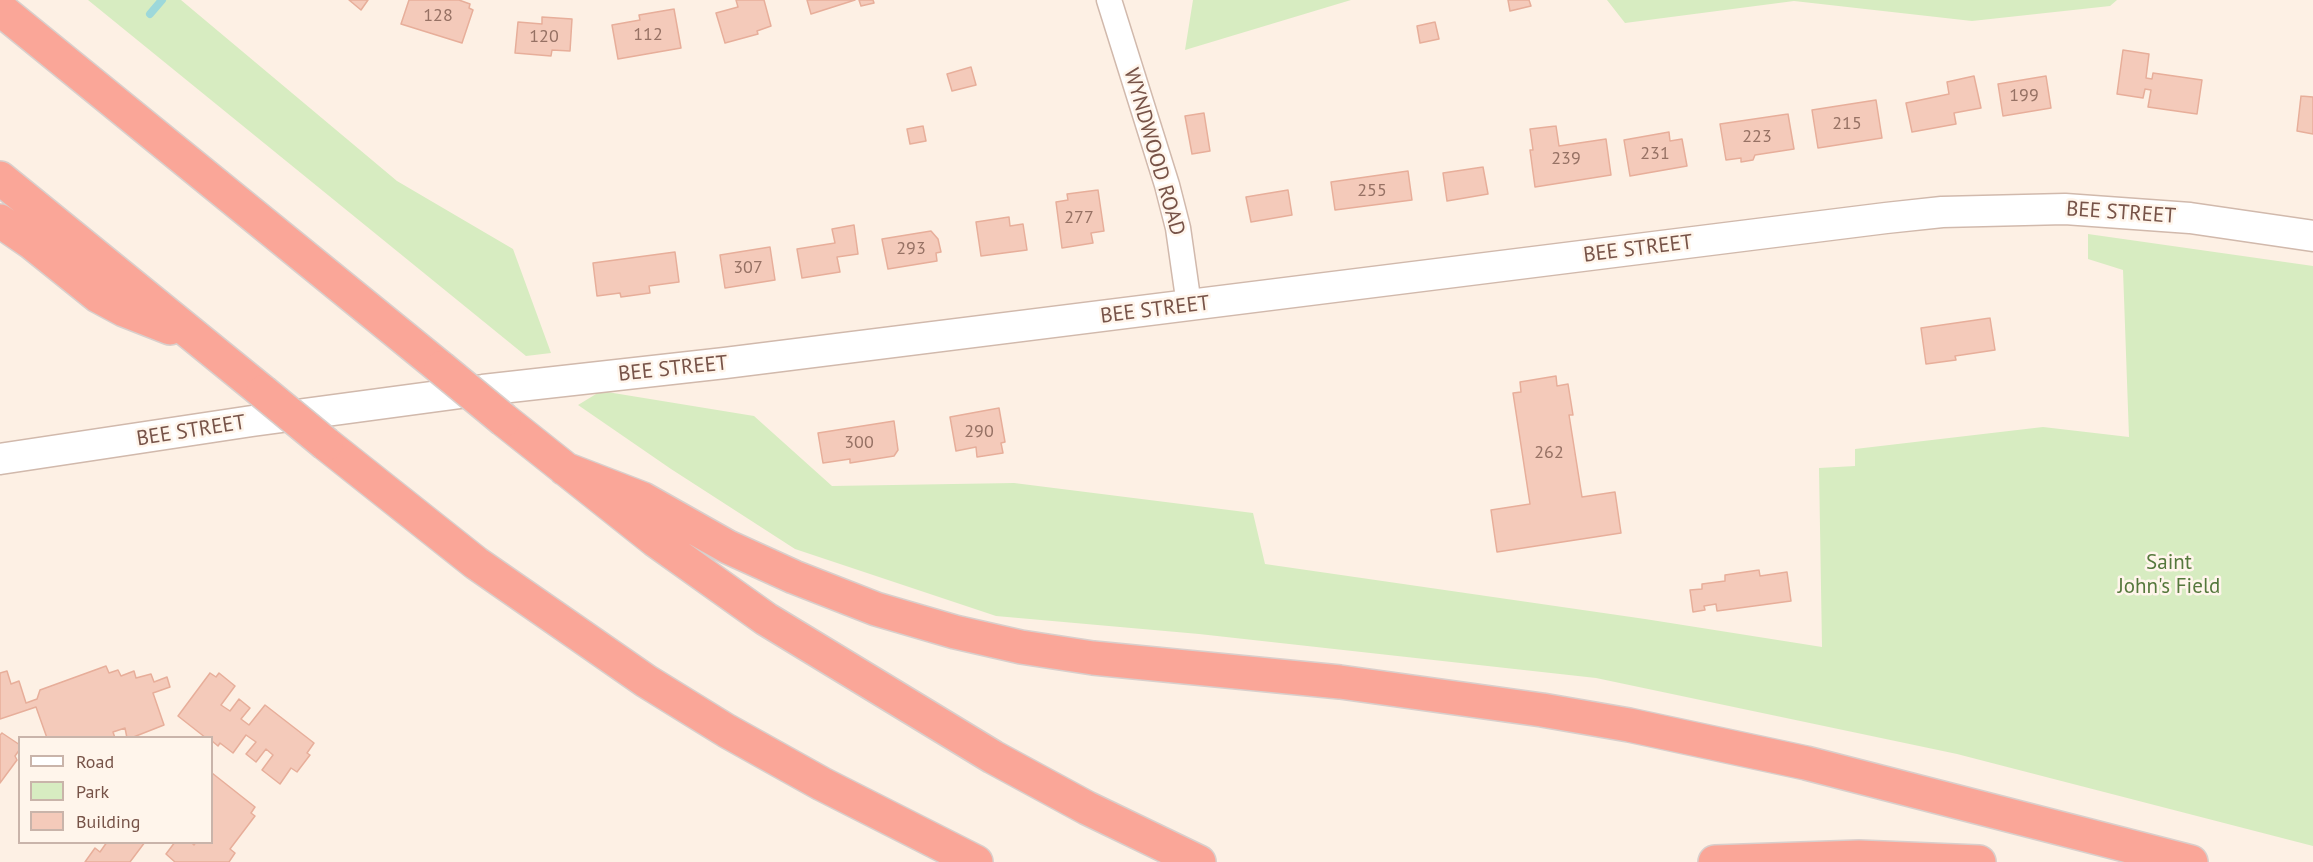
<!DOCTYPE html>
<style>
body{margin:0}
#map{position:relative;width:2313px;height:862px;overflow:hidden;background:#fdf0e4;font-family:"PT Sans",sans-serif}
canvas{display:block}
.legend{position:absolute;left:18px;top:736px;width:195px;height:108px;box-sizing:border-box;background:#fff5eb;border:2px solid #c9b4aa;margin:0;padding:8px 10px;list-style:none;font-size:18px;color:#775348}
.legend li{display:flex;align-items:center;gap:12px;height:30px}
.legend b{width:30px;border:2px solid #c9b4aa}
</style>
<div id="map">
<canvas width="2313" height="862"></canvas>
<ul class="legend">
<li><b style="height:8px;background:#fff"></b>Road</li>
<li><b style="height:16px;background:#d7ecc1"></b>Park</li>
<li><b style="height:16px;background:#f4caba"></b>Building</li>
</ul>
</div>
<script>
const context = document.querySelector('canvas').getContext('2d');
context.lineJoin = 'round';
function paint(path, color) {
  context.fillStyle = color;
  context.fill(path, 'evenodd');
}
function poly(rows) {
  const path = new Path2D();
  for (const r of rows) {
    path.moveTo(r[0], r[1]);
    for (let i = 2; i < r.length; i += 2) path.lineTo(r[i], r[i + 1]);
  }
  return path;
}
function stroke(path, color, width, dash) {
  context.strokeStyle = color;
  context.lineWidth = width;
  context.lineCap = dash ? 'butt' : 'round';
  context.setLineDash(dash || []);
  context.stroke(path);
}
function label(font, color, halo, rows, align = 'center') {
  context.font = font + ' "PT Sans",sans-serif';
  context.lineWidth = 5;
  context.setLineDash([]);
  context.textBaseline = 'middle';
  context.strokeStyle = halo;
  context.fillStyle = color;
  for (const [text, x, y, turn = 0] of rows) {
    context.save();
    context.translate(x, y);
    context.rotate((+turn || 0) * Math.PI / 180);
    context.textAlign = isNaN(turn) ? turn : align;
    if (halo) context.strokeText(text, 0, 0);
    context.fillText(text, 0, 0);
    context.restore();
  }
}
paint(poly([
 [88,0,181,0,397,181,513,249,551,353,526,356],
 [1193,0,1351,0,1185,50],
 [1607,0,2117,0,2110,6,1972,21,1794,1,1625,23],
 [2088,234,2313,266,2313,846,1957,754,1596,678,1199,634,996,616,795,549,671,469,578,405,601,391,754,416,832,486,1014,483,1253,513,1265,564,1645,619,1822,647,1819,468,1855,466,1855,449,2043,427,2129,437,2123,270,2088,259]
]), '#d7ecc1');
stroke(poly([
 [150,14,162,0]
]), '#9dd8da', 8);
const building = poly([
 [349,0,368,0,361,10,349,0],
 [409,0,459,0,470,4,469,8,473,10,462,43,401,24,409,0],
 [736,0,764,0,771,26,757,31,758,34,725,43,716,13,738,7,736,0],
 [807,0,855,0,811,14,807,0],
 [859,0,873,0,874,3,861,6,859,0],
 [1508,0,1529,0,1531,6,1510,11,1508,0],
 [674,9,681,48,618,59,612,25,640,20,639,15,674,9],
 [542,17,572,19,570,51,552,50,551,56,515,53,518,22,542,24,542,17],
 [1435,22,1439,39,1420,43,1417,26,1435,22],
 [2123,50,2149,54,2146,78,2152,79,2153,73,2202,80,2197,114,2148,107,2151,90,2145,89,2143,98,2117,94,2123,50],
 [971,67,976,85,952,91,947,74,971,67],
 [1974,76,1981,108,1954,113,1956,124,1912,132,1906,103,1949,94,1947,82,1974,76],
 [2046,76,2051,108,2003,116,1998,84,2046,76],
 [2301,96,2313,97,2313,134,2297,131,2301,96],
 [1876,100,1882,138,1818,148,1812,110,1876,100],
 [1204,113,1210,151,1192,154,1185,116,1204,113],
 [1788,114,1794,149,1755,155,1753,160,1741,162,1741,158,1726,160,1720,124,1788,114],
 [923,126,926,141,910,144,907,129,923,126],
 [1556,126,1559,146,1606,139,1611,175,1535,187,1530,150,1533,150,1530,129,1556,126],
 [1669,132,1670,141,1682,139,1687,166,1630,176,1624,140,1669,132],
 [1483,167,1488,194,1447,201,1443,173,1483,167],
 [1408,171,1412,200,1335,210,1331,182,1408,171],
 [1098,190,1104,231,1091,233,1093,243,1062,248,1056,202,1068,200,1067,194,1098,190],
 [1288,190,1292,215,1251,222,1246,197,1288,190],
 [1009,217,1010,226,1023,224,1027,250,981,256,976,222,1009,217],
 [854,225,858,254,837,257,840,272,802,278,797,249,835,243,832,229,854,225],
 [931,231,938,239,941,252,936,253,937,261,888,269,882,239,931,231],
 [770,247,775,280,725,288,720,255,770,247],
 [675,252,679,282,649,286,650,293,621,297,620,293,597,296,593,263,675,252],
 [1990,318,1995,350,1955,356,1956,360,1926,364,1921,328,1990,318],
 [1556,376,1557,386,1568,384,1573,415,1569,415,1582,497,1615,492,1621,533,1497,552,1491,510,1530,504,1513,393,1521,392,1520,382,1556,376],
 [999,408,1005,442,1001,443,1003,453,977,457,976,447,956,451,950,417,999,408],
 [894,421,898,450,894,456,850,463,850,459,823,463,818,433,894,421],
 [1759,570,1760,576,1787,572,1791,601,1717,611,1716,604,1704,606,1705,610,1693,612,1690,590,1702,589,1702,584,1725,581,1725,575,1759,570],
 [106,666,109,673,118,670,121,676,134,671,136,678,151,674,154,682,167,677,170,687,153,693,164,725,131,738,127,738,125,728,113,732,115,738,47,738,36,707,0,719,0,673,7,671,11,684,19,681,26,703,37,699,40,690,106,666],
 [210,673,216,677,219,673,235,686,221,705,230,711,239,699,250,708,241,719,249,725,265,705,314,743,307,753,310,755,297,772,291,768,280,784,262,770,273,755,266,749,256,762,246,754,256,742,246,735,233,753,220,743,218,746,212,741,212,738,206,738,178,716,210,673],
 [2,733,20,745,20,749,15,756,17,760,0,783,0,735,2,733],
 [212,773,255,807,251,813,255,816,230,849,235,853,229,862,175,862,166,854,175,842,191,842,194,845,196,842,212,842,212,773],
 [107,842,145,842,130,862,85,862,95,848,100,852,107,842]
]);
paint(building, '#f4caba');
stroke(building, '#e7ae9a', 1.5);
const minor = poly([
 [1109,0,1167,185,1178,228,1189,305]
]);
const tertiary = poly([
 [0,459,252,421,483,390,725,363,1886,218,1942,212,2065,209,2190,218,2313,236]
]);
const motorway = poly([
 [0,9,441,368],
 [0,178,263,392],
 [0,221,32,243,98,296,124,310,170,328],
 [504,420,655,540,766,619,993,757,1087,808,1199,862],
 [326,444,476,563,646,681,727,731,822,784,976,862],
 [565,469,643,499,728,547,794,577,876,609,955,632,1021,647,1093,658,1340,682,1542,710,1629,725,1806,763,2191,862],
 [1715,862,1859,857,1979,862]
]);
stroke(minor, '#d1b9ac', 27);
stroke(tertiary, '#d1b9ac', 33);
stroke(motorway, '#d9cfcc', 36);
stroke(minor, '#fff', 24);
stroke(tertiary, '#fff', 30);
stroke(motorway, '#faa698', 33);
const motorwayBridge = poly([
 [441,368,504,420],
 [263,392,326,444]
]);
stroke(motorwayBridge, '#d9cfcc', 36, []);
stroke(motorwayBridge, '#faa698', 33);
label('18px', '#967164', null, [
 ["128",438,16],
 ["112",648,35],
 ["120",544,37],
 ["199",2024,96],
 ["215",1847,124],
 ["223",1757,137],
 ["231",1655,154],
 ["239",1566,159],
 ["255",1372,191],
 ["277",1079,218],
 ["293",911,249],
 ["307",748,268],
 ["290",979,432],
 ["300",859,443],
 ["262",1549,453]
]);
label('21px', '#775348', '#fff5eb', [
 ["WYNDWOOD ROAD",1154,152,74],
 ["BEE STREET",2121,213,4],
 ["BEE STREET",1638,249,-7],
 ["BEE STREET",1155,310,-7],
 ["BEE STREET",673,369,-6],
 ["BEE STREET",191,431,-9]
]);
label('21px', '#55783c', '#fff5eb', [
 ["Saint",2169,563],
 ["John's Field",2169,587]
]);
</script>
